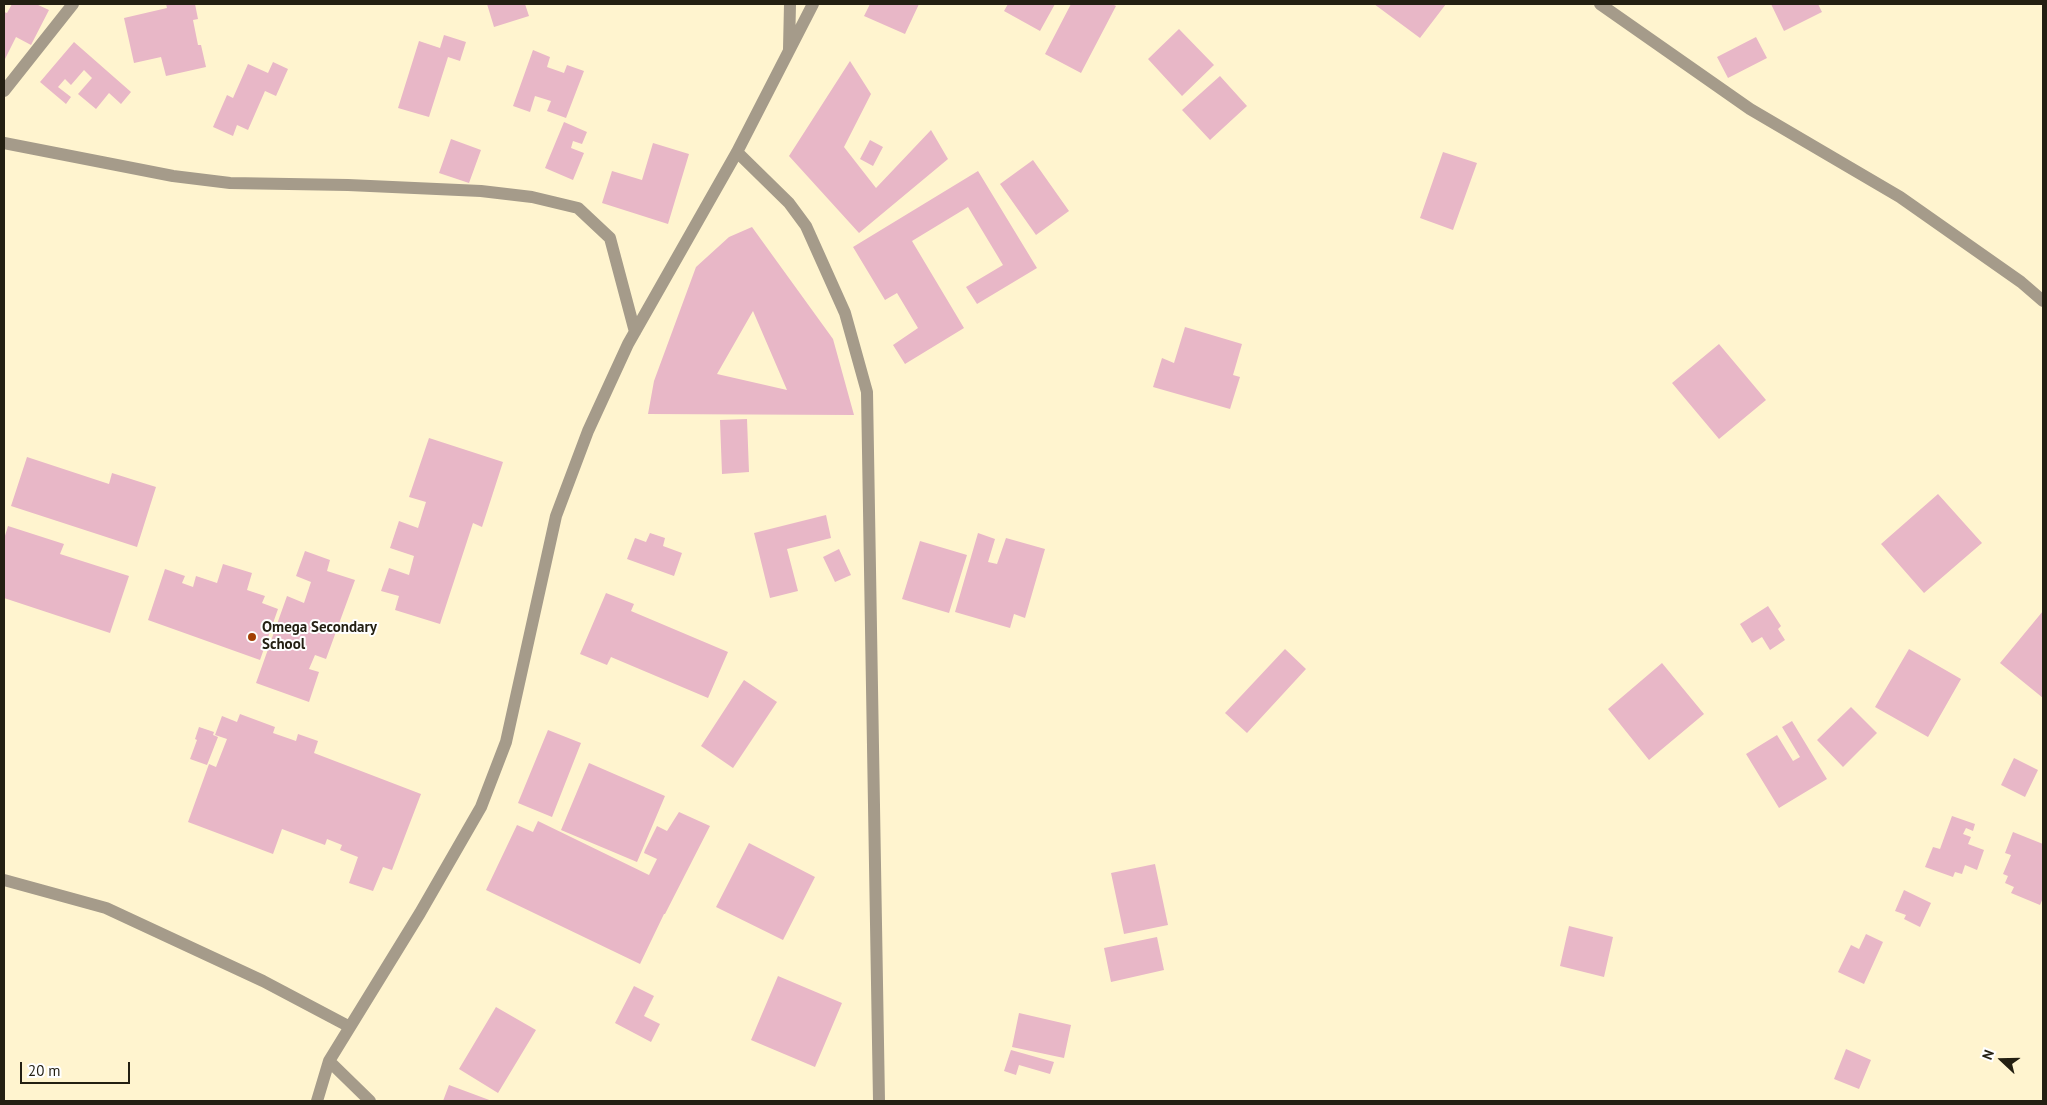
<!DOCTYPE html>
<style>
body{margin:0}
#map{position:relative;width:2047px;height:1105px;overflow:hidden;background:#fff4cf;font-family:"PT Sans",sans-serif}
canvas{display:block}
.frame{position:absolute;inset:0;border:5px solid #231f12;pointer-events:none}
.north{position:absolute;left:1977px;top:1035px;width:50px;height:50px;-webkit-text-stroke:4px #fff;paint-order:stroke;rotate:291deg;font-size:14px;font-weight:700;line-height:20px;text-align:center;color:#231f12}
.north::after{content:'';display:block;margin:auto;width:18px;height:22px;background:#231f12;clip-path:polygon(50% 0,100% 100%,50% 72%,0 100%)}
.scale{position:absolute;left:20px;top:1062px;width:110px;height:22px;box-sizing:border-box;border:2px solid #231f12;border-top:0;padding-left:6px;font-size:15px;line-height:18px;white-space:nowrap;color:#231f12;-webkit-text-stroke:4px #fff;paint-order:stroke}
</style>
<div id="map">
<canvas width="2047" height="1105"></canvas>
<div class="frame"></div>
<div class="north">N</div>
<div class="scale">20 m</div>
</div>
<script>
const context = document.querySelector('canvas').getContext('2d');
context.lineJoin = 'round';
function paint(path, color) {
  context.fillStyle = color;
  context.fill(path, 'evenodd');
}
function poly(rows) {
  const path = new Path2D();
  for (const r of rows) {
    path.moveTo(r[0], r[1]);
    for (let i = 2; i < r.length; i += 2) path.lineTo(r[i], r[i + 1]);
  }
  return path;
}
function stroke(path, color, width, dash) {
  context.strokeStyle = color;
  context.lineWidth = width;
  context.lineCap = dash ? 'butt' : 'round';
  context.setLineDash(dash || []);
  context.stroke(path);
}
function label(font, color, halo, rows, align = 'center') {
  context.font = font + ' "PT Sans",sans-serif';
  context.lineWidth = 4;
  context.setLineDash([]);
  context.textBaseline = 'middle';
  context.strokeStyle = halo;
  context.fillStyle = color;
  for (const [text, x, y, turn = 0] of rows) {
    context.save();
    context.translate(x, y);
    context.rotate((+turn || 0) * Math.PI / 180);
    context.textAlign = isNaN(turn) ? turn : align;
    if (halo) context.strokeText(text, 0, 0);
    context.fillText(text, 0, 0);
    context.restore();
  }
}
paint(poly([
 [12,4,36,4,49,10,31,45,16,37,4,61,4,12,7,13],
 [166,4,195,4,198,19,193,20,198,45,201,45,206,67,166,76,161,57,134,63,124,18,167,8],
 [487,4,525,4,529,16,494,27],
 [870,4,919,4,905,34,864,16],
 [1008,4,1055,4,1040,31,1004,11],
 [1071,4,1112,4,1116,6,1081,73,1045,54],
 [1374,4,1446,4,1420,38],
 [1771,4,1818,4,1822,12,1784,31],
 [1179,29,1214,65,1182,96,1148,59],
 [444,35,466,42,460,61,448,57,429,117,398,108,419,41,440,48],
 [1756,37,1767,58,1728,78,1717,57],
 [74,42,131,92,121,104,109,93,96,109,78,94,92,78,84,70,71,85,65,79,58,87,71,97,66,104,40,82],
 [533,50,550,57,547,67,564,73,567,65,584,71,566,118,547,111,551,101,535,96,530,112,513,106],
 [850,61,871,94,844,147,876,188,931,130,948,159,859,233,789,156],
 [273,62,288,69,276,96,265,91,248,130,237,125,233,136,213,127,227,95,233,98,248,64,268,73],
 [1220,76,1247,106,1210,140,1182,110],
 [564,122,587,132,582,144,573,141,571,148,584,153,573,180,545,168],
 [451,139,481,150,469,183,439,173],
 [870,140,883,147,873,166,860,159],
 [653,143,689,154,668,224,602,203,612,171,642,180],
 [1443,152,1477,163,1453,230,1420,218],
 [1033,160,1069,211,1036,235,1000,184],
 [978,171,1037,268,977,304,966,287,1003,265,968,207,912,241,964,328,905,364,893,345,918,328,897,293,885,300,853,247],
 [752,227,833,339,854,415,648,414,654,381,696,267,729,237],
 [753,311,787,390,717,374],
 [1185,327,1242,344,1233,375,1240,377,1230,409,1153,387,1162,358,1174,363],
 [1719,344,1766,400,1719,439,1672,383],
 [747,419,749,472,722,474,720,420],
 [429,438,503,462,482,527,473,523,440,624,395,610,399,596,381,591,389,568,409,575,414,556,390,548,399,521,418,528,426,502,409,497],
 [27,457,109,484,112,473,156,487,137,547,11,506],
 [1938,494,1982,543,1924,593,1881,544],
 [826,515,831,538,787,549,798,591,770,598,754,533],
 [8,526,64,544,60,554,129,576,110,633,4,598,4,539],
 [650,533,665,538,663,546,682,553,674,576,627,559,635,538,646,542],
 [978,533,995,539,988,562,997,564,1006,538,1045,549,1025,618,1014,614,1010,628,955,612],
 [920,541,967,555,949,613,902,599],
 [839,549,851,575,835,582,823,557],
 [305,551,330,560,327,571,355,580,326,659,315,655,309,669,319,672,309,702,256,683,287,596,304,603,311,582,296,576],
 [223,564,252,573,247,590,265,596,262,603,278,609,260,660,148,620,165,569,185,576,182,583,193,587,196,576,217,583],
 [606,593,634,604,631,611,728,652,708,698,611,657,607,665,580,654],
 [1768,606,1781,626,1778,629,1785,640,1770,650,1762,637,1752,643,1740,624],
 [2043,611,2043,698,2000,663],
 [1285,649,1306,669,1247,733,1225,713],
 [1909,649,1961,679,1928,737,1875,707],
 [1662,663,1704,714,1649,760,1608,709],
 [744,680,777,702,733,768,701,746],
 [1851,707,1877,733,1843,767,1817,740],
 [240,714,275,727,273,733,296,741,298,734,318,741,314,753,421,794,392,870,383,867,373,891,349,883,358,857,340,850,342,845,327,839,325,845,282,829,273,854,188,822,209,764,216,767,227,739,215,735,222,716,237,722],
 [1792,721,1827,779,1779,808,1746,754,1777,735,1793,761,1800,757,1782,727],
 [199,727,214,732,213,735,218,737,207,765,190,759,197,740,195,739],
 [548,730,581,743,552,817,518,803],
 [2014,758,2038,770,2025,797,2001,785],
 [589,763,665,796,637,862,561,830],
 [679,812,710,826,665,914,664,914,640,964,486,890,517,825,533,832,538,821,649,875,657,859,644,853,645,850,657,826,667,831],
 [1952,816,1975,824,1973,831,1966,828,1963,834,1971,837,1968,844,1984,850,1977,870,1965,865,1962,874,1955,872,1953,877,1925,867,1933,847,1940,849],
 [2013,832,2043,844,2043,898,2040,905,2011,893,2014,887,2005,883,2008,876,2003,874,2011,855,2005,853],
 [749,843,815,877,783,940,716,907],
 [1155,864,1168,925,1124,934,1111,873],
 [1904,890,1931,903,1920,927,1904,919,1906,915,1895,911],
 [1569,926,1613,937,1604,977,1560,966],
 [1866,934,1883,942,1864,984,1838,972,1851,945,1859,949],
 [1157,937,1164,970,1111,982,1104,948],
 [778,976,842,1003,815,1067,751,1040],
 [634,986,654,996,644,1016,660,1024,651,1042,615,1023],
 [496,1007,536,1030,498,1093,459,1069],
 [1019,1013,1071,1025,1064,1058,1012,1047],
 [1846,1049,1871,1060,1859,1089,1834,1079],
 [1011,1050,1054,1062,1050,1074,1019,1065,1016,1075,1004,1071],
 [449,1085,492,1101,443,1101]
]), '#e8b7c7');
stroke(poly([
 [1600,4,1750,109,1900,197,2021,282,2043,301],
 [789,49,790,4],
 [4,91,73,4],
 [4,143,173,176,230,183,348,185,481,191,532,197,578,208,610,238,635,332],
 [737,152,789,203,806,226,845,313,867,392,879,1101],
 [4,880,106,908,263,981,350,1027],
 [329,1061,370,1101],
 [317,1101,329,1061,420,913,481,807,506,742,556,516,588,431,628,344,737,152,813,4]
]), '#a59b8a', 12);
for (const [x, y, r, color] of [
 [252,637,5,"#a23f04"]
]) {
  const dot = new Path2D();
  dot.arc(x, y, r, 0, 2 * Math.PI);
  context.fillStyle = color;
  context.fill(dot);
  stroke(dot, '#fff', 2);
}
label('bold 15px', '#231f12', '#fff', [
 ["Omega Secondary",262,628],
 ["School",262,645]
], 'left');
</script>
